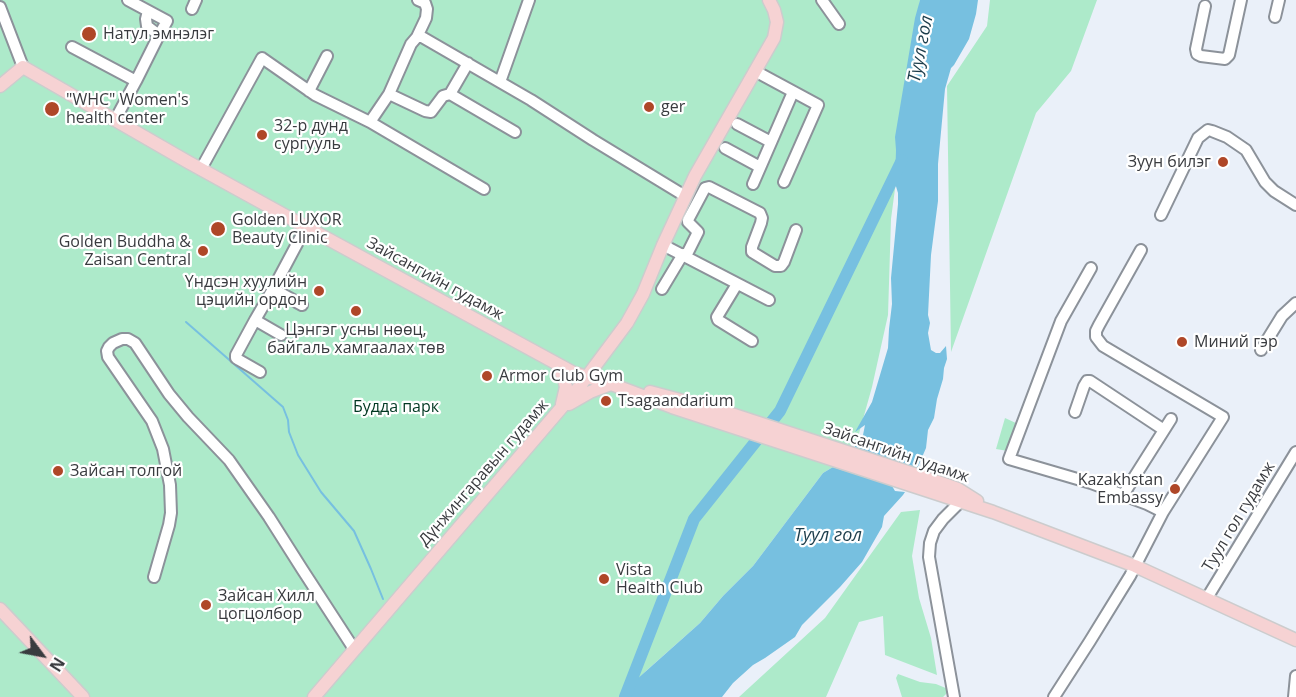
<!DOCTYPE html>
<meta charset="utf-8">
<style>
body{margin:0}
#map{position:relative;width:1296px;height:697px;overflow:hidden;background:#eaf0f9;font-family:"Open Sans",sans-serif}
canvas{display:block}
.north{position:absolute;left:12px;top:625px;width:60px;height:60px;-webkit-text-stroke:4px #fff;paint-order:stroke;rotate:122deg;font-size:16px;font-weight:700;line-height:24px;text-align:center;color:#393b3f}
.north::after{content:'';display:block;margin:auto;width:21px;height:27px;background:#393b3f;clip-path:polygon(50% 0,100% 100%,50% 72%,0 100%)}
</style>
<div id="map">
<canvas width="1296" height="697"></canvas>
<div class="north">N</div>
</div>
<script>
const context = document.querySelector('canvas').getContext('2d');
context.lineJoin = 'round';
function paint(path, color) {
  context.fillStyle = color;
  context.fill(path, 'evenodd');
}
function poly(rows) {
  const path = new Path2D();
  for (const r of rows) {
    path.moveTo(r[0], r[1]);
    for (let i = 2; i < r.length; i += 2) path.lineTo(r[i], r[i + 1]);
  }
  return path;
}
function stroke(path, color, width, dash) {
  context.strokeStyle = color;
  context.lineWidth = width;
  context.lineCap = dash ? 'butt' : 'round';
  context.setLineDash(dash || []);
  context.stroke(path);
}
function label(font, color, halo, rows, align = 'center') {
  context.font = font + ' "Open Sans",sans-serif';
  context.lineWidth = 4.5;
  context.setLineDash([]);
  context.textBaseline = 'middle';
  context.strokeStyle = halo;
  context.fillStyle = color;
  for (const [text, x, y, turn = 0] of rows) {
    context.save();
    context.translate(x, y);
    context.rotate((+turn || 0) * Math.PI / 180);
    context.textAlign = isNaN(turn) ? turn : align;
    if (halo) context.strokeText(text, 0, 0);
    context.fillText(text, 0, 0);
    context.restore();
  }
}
paint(poly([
 [0,0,920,0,891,219,888,315,872,387,858,437,833,467,823,473,753,566,723,596,700,623,646,671,620,697,0,697],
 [990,0,1097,0,1071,71,1036,113,951,352,947,86,987,26],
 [1005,418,1018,424,1008,451,996,449],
 [920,510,912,556,919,598,931,638,937,675,885,655,883,616,859,622,826,697,739,697,825,618,901,512],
 [898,674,920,682,936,684,948,689,948,692,943,697,902,697,896,678]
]), '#adeaca');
paint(poly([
 [920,0,978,0,976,14,969,39,954,65,951,68,945,89,938,164,938,201,931,255,928,315,930,323,928,333,931,350,936,353,940,353,946,346,947,359,944,368,943,379,937,399,934,418,928,430,926,448,914,476,860,458,864,448,856,457,854,449,857,441,863,435,865,425,855,432,872,402,888,348,889,329,892,304,891,278,898,204,898,193,895,183,896,150,895,137,915,18],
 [833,467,892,486,895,491,905,492,903,495,884,516,882,527,862,562,840,587,802,625,795,637,765,658,753,665,733,683,722,697,620,697,636,680,700,623,723,596,753,566,823,473]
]), '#77c0e0');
stroke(poly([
 [186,322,283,407,288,420,289,432,298,455,321,492,354,531,371,569,383,599]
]), '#77c0e0', 2);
stroke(poly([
 [625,697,694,519,780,411,902,160]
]), '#77c0e0', 12);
const minor = poly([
 [128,0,167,21,159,35],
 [822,0,839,24],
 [1205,6,1196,49,1197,54,1201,56,1225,59,1229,55,1241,0],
 [0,7,23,67],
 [192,9,196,0],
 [1275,17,1279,0],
 [417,37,426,18,427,9,425,3,418,0],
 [72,47,136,81,115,120],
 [755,71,818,105,784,182],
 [136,81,159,35,147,26,146,19,148,11],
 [500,82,529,0],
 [309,91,327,56],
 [389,94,425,111,431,112,443,96,450,94,468,63],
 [450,94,515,132],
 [737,124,771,142],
 [725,148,760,167],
 [201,169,262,58,315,95,370,122],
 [753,184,793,92],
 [484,189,370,122,389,94,411,44,417,37,422,37,531,100,593,140,685,196],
 [1161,215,1198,138,1208,130,1212,131,1227,137,1246,150,1265,182,1274,191,1296,205],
 [663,245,769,300],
 [686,256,698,232,688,222,688,220,705,188,709,187,760,213,762,218,761,223,752,247,752,252,775,266,781,266,784,262,796,230],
 [1091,268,1061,321,1009,459,1091,483,1147,504,1163,512],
 [737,284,717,317,718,320,752,341],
 [273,289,255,320,281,335],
 [662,289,683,254],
 [302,305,273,289,306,227],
 [255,320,236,355,236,358,239,360,260,372],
 [1261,350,1282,316,1296,303],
 [1075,412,1084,386,1087,381,1090,381,1164,430],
 [1123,495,1171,419],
 [154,577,169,525,171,513,170,485,163,449,152,421,108,357,107,351,109,347,113,343,122,339,128,339,135,343,169,394,188,417,229,460,269,517,302,569,354,649],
 [1207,598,1296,452],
 [954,697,929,557,930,543,934,531,943,519,961,501],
 [1054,697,1090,641,1130,576,1163,512,1223,417,1103,346,1096,337,1096,331,1099,325,1141,250],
 [1294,697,1296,676]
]);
const major = poly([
 [0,86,23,67,188,162,306,227,574,373,611,384,672,407,993,512,1135,566,1296,640],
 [557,364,564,379,566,387,562,404],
 [650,392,725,412,938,482,958,489,977,501],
 [569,404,590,392,611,384],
 [0,609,83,697],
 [314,697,580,386,627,323,643,294,663,245,695,176,774,38,777,22,774,10,769,0]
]);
stroke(minor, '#8c929a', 14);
stroke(major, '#cccccd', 15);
stroke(minor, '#fff', 10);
stroke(major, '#f6d2d3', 12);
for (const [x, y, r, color] of [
 [89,34,8,"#af4728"],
 [649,107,6,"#af4728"],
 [52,109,8,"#af4728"],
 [262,135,6,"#af4728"],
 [1223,162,6,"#af4728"],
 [218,229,8,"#af4728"],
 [203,251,6,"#af4728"],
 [319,291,6,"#af4728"],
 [356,311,6,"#af4728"],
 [1182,342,6,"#af4728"],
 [487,376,6,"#af4728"],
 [606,401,6,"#af4728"],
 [58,471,6,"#af4728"],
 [1175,489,6,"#af4728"],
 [604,579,6,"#af4728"],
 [206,605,6,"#af4728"]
]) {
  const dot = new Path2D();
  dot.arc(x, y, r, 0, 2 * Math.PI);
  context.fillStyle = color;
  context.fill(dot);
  stroke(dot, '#fff', 2);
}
label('16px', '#393b3f', '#fff', [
 ["Натул эмнэлэг",103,34],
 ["\"WHC\" Women's",66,100],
 ["health center",66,118],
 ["ger",661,107],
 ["32-р дунд",274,126],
 ["сургууль",274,144],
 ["Зуун билэг",1211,162,"right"],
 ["Golden LUXOR",232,220],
 ["Beauty Clinic",232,238],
 ["Golden Buddha &",191,242,"right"],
 ["Zaisan Central",191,260,"right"],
 ["Үндсэн хуулийн",307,282,"right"],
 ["цэцийн ордон",307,300,"right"],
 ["Цэнгэг усны нөөц,",356,330,"center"],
 ["байгаль хамгаалах төв",356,348,"center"],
 ["Миний гэр",1194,342],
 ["Armor Club Gym",499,376],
 ["Tsagaandarium",618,401],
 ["Зайсан толгой",70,471],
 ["Kazakhstan",1163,480,"right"],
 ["Embassy",1163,498,"right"],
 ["Vista",616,570],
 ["Health Club",616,588],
 ["Зайсан Хилл",218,596],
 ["цогцолбор",218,614]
], 'left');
label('16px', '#393b3f', '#fff', [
 ["Зайсангийн гудамж",435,279,29],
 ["Зайсангийн гудамж",896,453,19],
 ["Дүнжингаравын гудамж",484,473,-49],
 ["Туул гол гудамж",1239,517,-59]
]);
label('16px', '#003822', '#fff', [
 ["Будда парк",396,407]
]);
label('italic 18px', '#1c3d4b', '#fff', [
 ["Туул гол",921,49,-79],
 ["Туул гол",828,536]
]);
</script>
